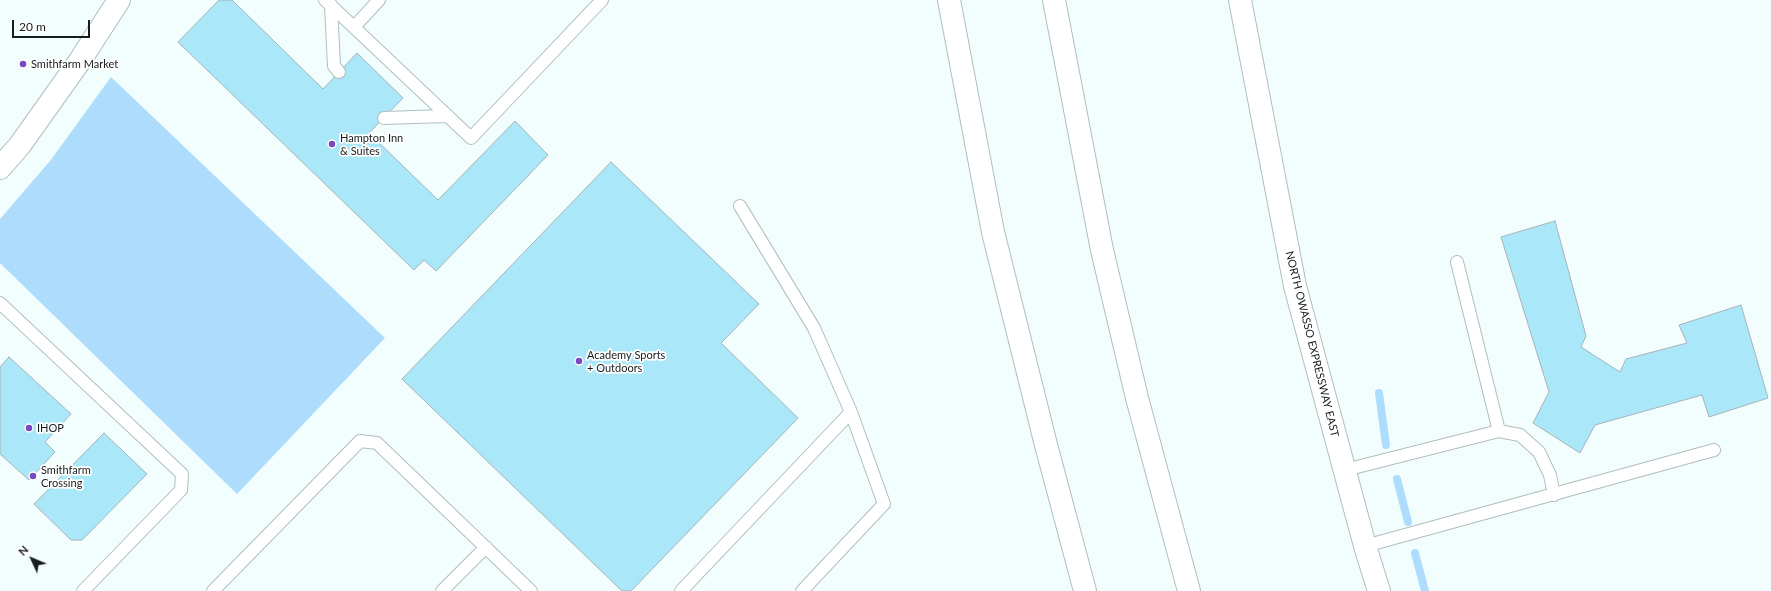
<!DOCTYPE html>
<style>
body{margin:0}
#map{position:relative;width:1771px;height:591px;overflow:hidden;background:#f2fefe;font-family:Lato,sans-serif}
canvas{display:block}
.north{position:absolute;left:12px;top:539px;width:40px;height:40px;-webkit-text-stroke:3px #fff;paint-order:stroke;rotate:314deg;font-size:11px;font-weight:700;line-height:16px;text-align:center;color:#171c1c}
.north::after{content:'';display:block;margin:auto;width:14px;height:18px;background:#171c1c;clip-path:polygon(50% 0,100% 100%,50% 72%,0 100%)}
.scale{position:absolute;left:12px;top:20px;width:78px;height:18px;box-sizing:border-box;border:2px solid #171c1c;border-top:0;padding-left:5px;font-size:12px;line-height:14px;white-space:nowrap;color:#171c1c;-webkit-text-stroke:3px #fff;paint-order:stroke}
</style>
<div id="map">
<canvas width="1771" height="591"></canvas>
<div class="north">N</div>
<div class="scale">20 m</div>
</div>
<script>
const context = document.querySelector('canvas').getContext('2d');
context.lineJoin = 'round';
function paint(path, color) {
  context.fillStyle = color;
  context.fill(path, 'evenodd');
}
function poly(rows) {
  const path = new Path2D();
  for (const r of rows) {
    path.moveTo(r[0], r[1]);
    for (let i = 2; i < r.length; i += 2) path.lineTo(r[i], r[i + 1]);
  }
  return path;
}
function stroke(path, color, width, dash) {
  context.strokeStyle = color;
  context.lineWidth = width;
  context.lineCap = dash ? 'butt' : 'round';
  context.setLineDash(dash || []);
  context.stroke(path);
}
function label(font, color, halo, rows, align = 'center') {
  context.font = font + ' Lato,sans-serif';
  context.lineWidth = 3.5;
  context.setLineDash([]);
  context.textBaseline = 'middle';
  context.strokeStyle = halo;
  context.fillStyle = color;
  for (const [text, x, y, turn = 0] of rows) {
    context.save();
    context.translate(x, y);
    context.rotate((+turn || 0) * Math.PI / 180);
    context.textAlign = isNaN(turn) ? turn : align;
    if (halo) context.strokeText(text, 0, 0);
    context.fillText(text, 0, 0);
    context.restore();
  }
}
paint(poly([
 [111,77,385,338,237,494,0,263,0,219,50,161]
]), '#aedcfc');
stroke(poly([
 [1379,393,1386,445],
 [1397,479,1408,522],
 [1415,553,1425,591]
]), '#aedcfc', 8);
const building = poly([
 [219,0,232,0,323,89,357,53,403,98,369,133,438,200,515,121,548,155,436,271,424,260,414,270,178,42,219,0],
 [611,162,759,304,721,343,798,418,631,591,622,591,402,379,611,162],
 [1555,221,1586,336,1581,347,1620,372,1626,359,1687,343,1679,325,1741,305,1768,398,1709,417,1702,395,1595,425,1580,453,1533,423,1549,392,1501,237,1555,221],
 [9,357,71,414,45,442,55,452,29,480,0,454,0,367,9,357],
 [104,433,147,474,82,540,71,540,34,504,104,433]
]);
paint(building, '#aae7f8');
stroke(building, '#a6b3b7', 1);
const service = poly([
 [325,0,471,138,602,0],
 [331,5,334,66,339,72],
 [354,27,379,0],
 [384,118,446,116],
 [740,206,814,328,851,412,884,504,802,591],
 [1457,262,1499,431],
 [0,303,182,474,181,490,83,591],
 [1345,470,1499,431,1520,435,1539,452,1550,475,1554,495],
 [1365,546,1714,450],
 [213,591,360,441,377,443,531,591],
 [442,591,486,547],
 [681,591,851,412]
]);
const tertiary = poly([
 [1240,0,1295,286,1365,546,1379,591],
 [0,168,20,145,79,62,119,0]
]);
const motorway = poly([
 [949,0,993,232,1046,445,1085,591],
 [1054,0,1102,250,1137,398,1189,591]
]);
stroke(service, '#b0bebe', 14);
stroke(tertiary, '#b0bebe', 24);
stroke(motorway, '#b0bebe', 24);
stroke(service, '#fff', 12);
stroke(tertiary, '#fff', 22);
stroke(motorway, '#fff', 22);
for (const [x, y, r, color] of [
 [23,64,4,"#7a48bf"],
 [332,144,4,"#7a48bf"],
 [579,361,4,"#7a48bf"],
 [29,428,4,"#7a48bf"],
 [33,476,4,"#7a48bf"]
]) {
  const dot = new Path2D();
  dot.arc(x, y, r, 0, 2 * Math.PI);
  context.fillStyle = color;
  context.fill(dot);
  stroke(dot, '#fff', 1.5);
}
label('11px', '#171c1c', '#fff', [
 ["Smithfarm Market",31,64],
 ["Hampton Inn",340,138],
 ["& Suites",340,151],
 ["Academy Sports",587,355],
 ["+ Outdoors",587,368],
 ["IHOP",37,428],
 ["Smithfarm",41,470],
 ["Crossing",41,483]
], 'left');
label('11px', '#171c1c', '#fff', [
 ["NORTH OWASSO EXPRESSWAY EAST",1312,344,76]
]);
</script>
